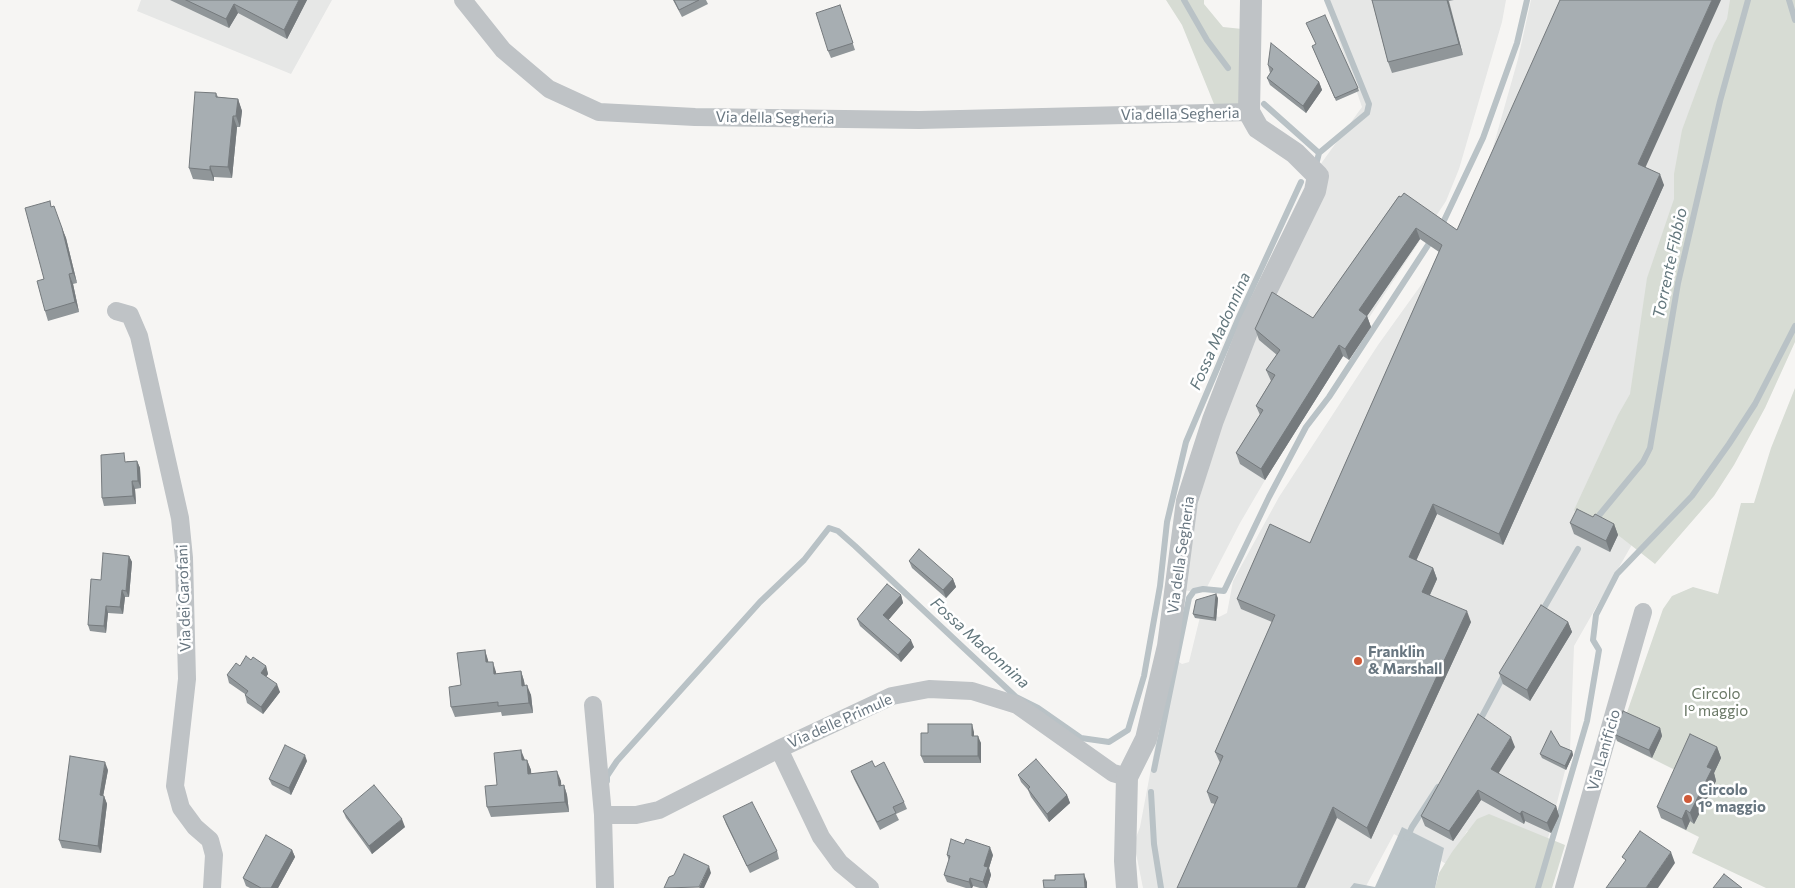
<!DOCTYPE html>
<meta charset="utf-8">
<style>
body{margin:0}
canvas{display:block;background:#f6f5f3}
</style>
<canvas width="1795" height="888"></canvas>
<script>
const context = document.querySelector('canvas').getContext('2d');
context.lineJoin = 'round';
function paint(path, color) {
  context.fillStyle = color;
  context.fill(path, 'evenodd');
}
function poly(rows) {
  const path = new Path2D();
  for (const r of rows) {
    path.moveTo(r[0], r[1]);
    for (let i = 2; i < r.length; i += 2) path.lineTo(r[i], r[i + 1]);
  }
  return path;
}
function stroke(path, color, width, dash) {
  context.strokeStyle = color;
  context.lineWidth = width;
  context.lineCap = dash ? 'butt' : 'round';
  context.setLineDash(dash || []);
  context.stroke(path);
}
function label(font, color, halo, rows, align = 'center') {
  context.font = font + ' Commissioner,sans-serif';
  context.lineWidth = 5;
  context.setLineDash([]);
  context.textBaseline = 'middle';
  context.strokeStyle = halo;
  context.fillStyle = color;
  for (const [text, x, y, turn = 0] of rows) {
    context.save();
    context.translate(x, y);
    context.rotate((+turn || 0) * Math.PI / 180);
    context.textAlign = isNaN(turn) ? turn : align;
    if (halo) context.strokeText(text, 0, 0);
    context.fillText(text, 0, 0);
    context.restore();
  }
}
paint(poly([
 [141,0,332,0,291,74,137,11],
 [1325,0,1506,0,1502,22,1459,169,1446,201,1289,439,1240,523,1207,587,1198,592,1182,590,1190,533,1217,434,1320,165,1362,107],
 [1531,0,1731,0,1634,541,1574,646,1570,751,1545,850,1467,831,1448,865,1394,834,1365,888,1143,888,1134,843,1140,827,1172,657,1182,664,1189,662,1200,617,1208,614,1219,617,1227,613,1233,581,1279,497,1378,345,1444,253,1469,208,1492,151,1518,59]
]), '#e6e7e6');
paint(poly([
 [1166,0,1204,0,1204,4,1223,27,1252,30,1251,108,1214,104,1182,25],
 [1730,0,1795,0,1795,342,1765,408,1734,465,1714,496,1655,564,1618,535,1581,520,1574,510,1618,415,1630,394,1647,278,1674,199,1674,174,1682,130,1714,43,1727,19],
 [1795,388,1795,888,1766,888,1692,853,1699,837,1661,818,1681,773,1617,741,1663,609,1672,596,1693,587,1718,594,1741,503,1754,503,1771,448],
 [1489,814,1565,845,1552,888,1435,888,1439,873,1452,852,1477,819]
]), '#d7dcd4');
paint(poly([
 [1402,827,1444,848,1435,888,1350,888,1354,883,1375,887]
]), '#b9c2c6');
stroke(poly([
 [1184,0,1207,40,1228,68],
 [1789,0,1795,20],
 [1264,104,1319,153],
 [1317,161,1319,153,1367,113,1369,104,1327,0],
 [1440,229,1483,138,1517,43,1527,0],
 [1596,519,1643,462,1650,448,1678,283,1720,101,1748,0],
 [1541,613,1578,549],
 [1478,724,1505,673],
 [1154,770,1189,598,1194,591,1203,589,1224,591,1269,497,1306,427,1329,397,1432,239],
 [607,781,607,776,617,761,760,602,804,560,829,528,838,531,855,546,1016,697,1038,708,1081,738,1109,742,1128,730,1144,676,1160,586,1167,522,1186,442,1239,317,1301,182],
 [1151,792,1154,844,1161,888],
 [1407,838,1412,827,1438,787],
 [1538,888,1587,721,1599,650,1593,640,1596,615,1617,574,1692,496,1729,444,1755,404,1795,326]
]), '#b9c2c6', 6);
stroke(poly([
 [463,0,503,50,549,89,599,112,695,117,919,120,1249,112],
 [116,311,130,315,139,336,180,518,184,558,187,679,175,786,181,808,195,827,210,840,214,855,212,888],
 [593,705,603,815,605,888],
 [779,749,821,837,840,863,870,888],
 [603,815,636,815,659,810,779,749,892,696,929,689,972,691,1017,705,1113,773,1127,777],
 [1564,888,1643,612]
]), '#bfc3c6', 18);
stroke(poly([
 [1127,888,1125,861,1127,777,1146,739,1168,646,1187,501,1213,420,1250,324,1315,191,1318,176,1295,153,1258,128,1249,112,1251,0]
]), '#bfc3c6', 22);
paint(poly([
 [170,0,307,0,287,39,238,13,229,28],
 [673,0,706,0,708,4,682,17],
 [1372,0,1454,0,1449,1,1463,55,1392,73,1388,62],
 [840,5,855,50,831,58,828,51],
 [1312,46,1358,88,1359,91,1336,101],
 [1268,65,1319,82,1322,90,1306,113,1270,85,1267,78,1270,73],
 [216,93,218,97,238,99,242,111,240,127,237,127,232,178,214,177,214,181,193,179,189,168],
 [1646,168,1664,185,1503,545,1437,514,1416,560,1433,568,1437,579,1430,595,1471,622,1371,839,1337,818,1215,804,1211,803,1207,792,1220,763,1215,752,1272,622,1241,609,1237,599,1310,543,1439,252,1420,239,1367,316,1371,327,1349,360,1343,356,1265,480,1240,464,1236,453,1260,415,1256,406,1271,381,1266,370,1277,355,1259,340,1255,329,1313,318,1399,196,1457,230],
 [52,206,62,228,66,238,77,283,73,284,79,312,48,321,45,311,44,279],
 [127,461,137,461,140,468,141,488,135,489,136,504,104,506,102,498],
 [1593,517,1614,524,1618,535,1610,552,1574,534,1570,523],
 [129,556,132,562,129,597,125,597,123,614,108,613,106,633,90,631,88,625,101,580],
 [909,561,953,579,956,587,946,598,912,568],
 [901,595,903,603,888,620,914,647,901,662,860,626,857,619],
 [1218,598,1216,621,1195,618,1193,614],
 [1568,622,1572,632,1530,701,1503,684,1499,673],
 [485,650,488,662,496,672,496,674,521,671,524,681,525,686,531,695,533,713,502,716,501,712,455,717,451,707,461,685],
 [251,660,266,666,268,674,266,677,280,692,263,714,247,703,245,695,245,694,229,683,227,675,240,666],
 [1660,728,1662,736,1652,758,1617,741,1614,734],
 [974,732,974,736,981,743,981,763,924,763,921,756],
 [1560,746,1572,751,1573,755,1566,770,1542,758,1540,754],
 [1515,747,1498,773,1556,806,1559,816,1551,833,1525,821,1524,824,1481,800,1453,841,1425,826,1421,816],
 [1717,747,1721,758,1714,773,1716,781,1694,824,1690,821,1686,830,1661,818,1657,807],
 [524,760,527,760,531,770,531,774,561,781,561,786,564,785,567,795,569,812,491,817,487,807,497,785],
 [307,761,291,795,272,785,269,779],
 [875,767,904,802,907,809,896,814,899,820,880,830,854,779,851,771],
 [108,770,103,796,104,796,107,804,101,853,62,848,59,840],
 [1018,775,1067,795,1070,803,1049,822,1031,797,1028,790,1021,782],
 [343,811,405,827,372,854,346,818],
 [723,816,777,851,779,859,750,873,726,824],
 [292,850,295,857,278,888,250,888,246,886,243,878],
 [947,855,993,855,989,868,991,875,987,888,980,888,973,886,972,888,966,888,947,882,944,875,949,861]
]), '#909699');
paint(poly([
 [299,0,307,0,287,39,284,30],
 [1447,0,1448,0,1463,55,1459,44],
 [1712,0,1721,0,1642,175,1638,164],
 [234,4,238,13,229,28,226,19],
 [1319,82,1322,90,1306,113,1303,106],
 [238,99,242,111,240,127,236,116],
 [233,116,237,127,232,178,228,167],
 [210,166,214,177,214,181,210,170],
 [1660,174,1664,185,1503,545,1499,534],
 [62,228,66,238,77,283,73,273],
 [1416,228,1420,239,1367,316,1371,327,1349,360,1345,349,1359,310],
 [69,274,73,284,79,312,75,302],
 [1339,345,1343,356,1265,480,1261,469],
 [137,461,140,468,141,488,138,481],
 [132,481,135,489,136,504,133,496],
 [1433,504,1437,514,1413,568,1409,557],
 [1614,524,1618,535,1610,552,1606,541],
 [129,556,132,562,129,597,126,591],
 [1433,568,1437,579,1426,603,1422,592],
 [953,579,956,587,946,598,943,590],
 [122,590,125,597,123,614,120,607],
 [1216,594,1218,598,1216,621,1214,618],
 [901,595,903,603,886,623,883,615],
 [106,606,108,613,106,633,104,626],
 [1467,611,1471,622,1371,839,1367,828],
 [1568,622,1572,632,1530,701,1527,690],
 [911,640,914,647,901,662,898,655],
 [485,650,488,660,490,672,486,662],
 [493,662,496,672,497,684,494,674],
 [266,666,268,674,264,680,261,673],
 [521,671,524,681,526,696,522,686],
 [277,684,280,692,263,714,261,707],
 [527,685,531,695,533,713,529,703],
 [972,724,974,732,974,743,972,736],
 [1660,728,1662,736,1652,758,1649,750],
 [978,736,981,743,981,763,978,756],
 [1511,737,1515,747,1495,779,1491,769],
 [1717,747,1721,758,1714,773,1716,781,1694,824,1690,813,1707,767],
 [521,750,525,760,522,760],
 [1572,751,1573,755,1566,770,1565,766],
 [305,755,307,761,291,795,289,788],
 [527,760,531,770,532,784,528,774],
 [105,762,108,770,102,802,100,795],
 [557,771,561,781,562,796,559,786],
 [564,785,567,795,569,812,565,802],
 [1478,790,1481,800,1453,841,1449,831],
 [1067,795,1070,803,1049,822,1047,814],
 [104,796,107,804,101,853,98,846],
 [1556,806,1559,816,1551,833,1547,823],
 [1333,807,1337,818,1305,888,1297,888],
 [1686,810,1690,821,1686,830,1682,819],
 [1522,811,1525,821,1524,824,1520,814],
 [402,819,405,827,372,854,369,846],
 [990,847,993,855,989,868,991,875,987,888,986,888,983,882,984,866],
 [292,850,295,857,278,888,271,888],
 [1671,852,1675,863,1658,888,1646,888],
 [709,866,711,873,704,888,699,888],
 [1084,874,1087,882,1087,888,1085,888],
 [970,878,973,886,972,888,971,888,969,882]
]), '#757a7d');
const building = poly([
 [186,0,299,0,284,30,234,4,226,19,186,0],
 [674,0,699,0,679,10,674,0],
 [1372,0,1447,0,1459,44,1388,62,1372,0],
 [1560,0,1712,0,1638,164,1660,174,1499,534,1433,504,1409,557,1433,568,1422,592,1467,611,1367,828,1333,807,1297,888,1177,888,1218,797,1207,792,1223,756,1215,752,1275,615,1237,599,1270,524,1310,543,1442,245,1416,228,1359,310,1367,316,1345,349,1339,345,1261,469,1236,453,1263,410,1256,406,1275,375,1266,370,1280,350,1255,329,1272,292,1313,318,1399,196,1401,197,1404,193,1457,230,1560,0],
 [840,5,853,43,828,51,816,13,840,5],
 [1325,15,1358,88,1335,98,1312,46,1316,44,1306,23,1325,15],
 [1271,43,1319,82,1303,106,1267,78,1273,69,1268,65,1271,43],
 [195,92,216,93,216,97,238,99,236,116,233,116,228,167,210,166,210,170,189,168,195,92],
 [50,201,51,207,54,206,62,228,73,273,69,274,75,302,45,311,37,281,44,279,25,208,50,201],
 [124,453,125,462,137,461,138,481,132,481,133,496,102,498,101,455,124,453],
 [1577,509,1593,517,1595,514,1614,524,1606,541,1570,523,1577,509],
 [919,549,953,579,943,590,909,561,919,549],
 [103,553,129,556,126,591,122,590,120,607,106,606,104,626,88,625,91,579,101,580,103,553],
 [887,584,901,595,883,615,911,640,898,655,857,619,887,584],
 [1216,594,1214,618,1193,614,1196,600,1216,594],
 [1541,605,1568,622,1527,690,1499,673,1541,605],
 [485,650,486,662,493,662,494,674,521,671,522,686,527,685,529,703,498,706,498,702,451,707,449,687,461,685,457,653,485,650],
 [246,656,251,660,253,657,266,666,261,673,277,684,261,707,245,695,248,691,227,675,236,663,240,666,246,656],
 [1623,711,1660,728,1649,750,1614,734,1623,711],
 [1478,714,1511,737,1491,769,1556,806,1547,823,1522,811,1520,814,1478,790,1449,831,1421,816,1478,714],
 [928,724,972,724,972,736,978,736,978,756,921,756,921,733,928,733,928,724],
 [1551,731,1560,746,1572,751,1565,766,1540,754,1551,731],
 [1690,734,1717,747,1707,767,1712,769,1690,813,1686,810,1682,819,1657,807,1690,734],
 [285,745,305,755,289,788,269,779,285,745],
 [521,750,522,760,527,760,528,774,557,771,559,786,564,785,565,802,487,807,485,786,497,785,494,753,521,750],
 [70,756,105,762,100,795,104,796,98,846,59,840,70,756],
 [1036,759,1067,795,1047,814,1028,789,1030,787,1018,775,1036,759],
 [872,761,875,767,884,762,904,802,893,807,896,813,877,822,851,771,872,761],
 [374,785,402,819,369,846,343,811,374,785],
 [752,802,777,851,747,866,723,816,752,802],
 [1640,831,1671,852,1646,888,1606,888,1626,860,1622,857,1640,831],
 [266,835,292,850,271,888,261,888,243,878,266,835],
 [951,839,964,844,966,839,990,847,984,866,988,867,983,882,970,878,969,882,944,875,950,856,947,855,951,839],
 [684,854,709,866,699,887,664,888,669,877,674,875,684,854],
 [1084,874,1085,888,1044,888,1043,880,1055,880,1055,875,1084,874],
 [1724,874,1742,888,1713,888,1724,874]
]);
paint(building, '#a7aeb2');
stroke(building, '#757a7d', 1);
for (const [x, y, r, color] of [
 [1358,661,5,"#cf5a39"],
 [1688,799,5,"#cf5a39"]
]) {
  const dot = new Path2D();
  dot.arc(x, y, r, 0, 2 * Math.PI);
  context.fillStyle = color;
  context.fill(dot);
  stroke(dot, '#fff', 2);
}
label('15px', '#687680', '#fff', [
 ["Via della Segheria",1180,114,-1],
 ["Via della Segheria",775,118,1],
 ["Via della Segheria",1181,555,-82],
 ["Via dei Garofani",184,598,-92],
 ["Via delle Primule",840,721,-24],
 ["Via Lanificio",1604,750,-74]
]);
label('bold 15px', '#687680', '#fff', [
 ["Franklin",1368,652],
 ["& Marshall",1368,669],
 ["Circolo",1698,790],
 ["1° maggio",1698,807]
], 'left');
label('15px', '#6a7866', '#fff', [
 ["Circolo",1716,694],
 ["I° maggio",1716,711]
]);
label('italic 16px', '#63777d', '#fff', [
 ["Torrente Fibbio",1670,263,-78],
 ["Fossa Madonnina",1220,331,-66],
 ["Fossa Madonnina",980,643,42]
]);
</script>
